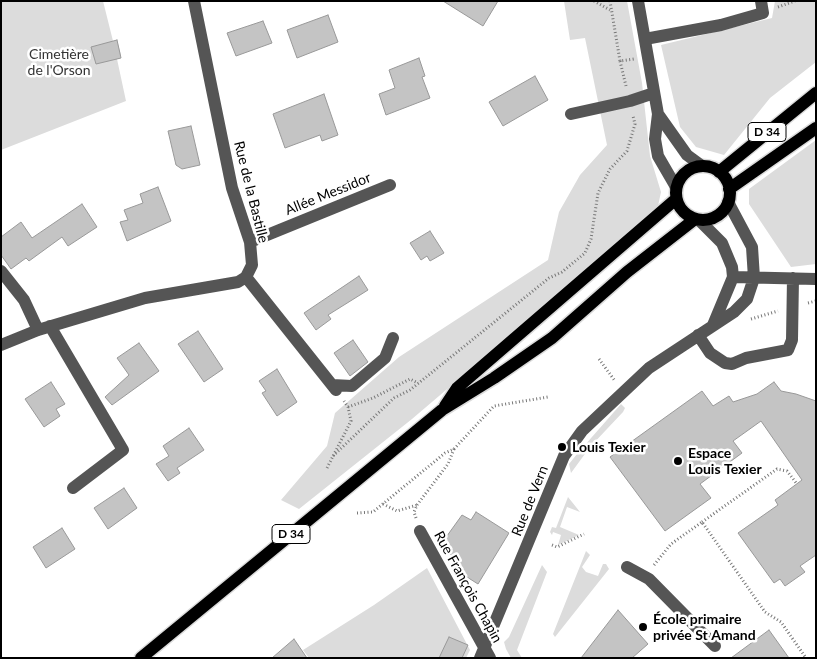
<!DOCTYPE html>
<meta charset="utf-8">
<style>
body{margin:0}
#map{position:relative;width:817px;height:659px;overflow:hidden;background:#fff;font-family:Lato,sans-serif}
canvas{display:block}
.frame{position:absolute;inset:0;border:2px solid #000;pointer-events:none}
</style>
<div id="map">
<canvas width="817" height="659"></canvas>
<div class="frame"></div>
</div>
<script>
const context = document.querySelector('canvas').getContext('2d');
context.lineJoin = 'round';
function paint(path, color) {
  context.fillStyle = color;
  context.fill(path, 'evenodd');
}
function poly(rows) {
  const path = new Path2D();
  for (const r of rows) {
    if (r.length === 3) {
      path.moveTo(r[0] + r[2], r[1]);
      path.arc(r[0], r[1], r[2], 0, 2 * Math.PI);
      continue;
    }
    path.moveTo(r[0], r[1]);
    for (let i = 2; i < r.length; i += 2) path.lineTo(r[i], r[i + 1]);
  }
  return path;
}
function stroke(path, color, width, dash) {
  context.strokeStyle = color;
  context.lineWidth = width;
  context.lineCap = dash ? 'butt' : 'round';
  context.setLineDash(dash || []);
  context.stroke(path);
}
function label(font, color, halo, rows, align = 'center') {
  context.font = font + ' Lato,sans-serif';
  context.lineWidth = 5;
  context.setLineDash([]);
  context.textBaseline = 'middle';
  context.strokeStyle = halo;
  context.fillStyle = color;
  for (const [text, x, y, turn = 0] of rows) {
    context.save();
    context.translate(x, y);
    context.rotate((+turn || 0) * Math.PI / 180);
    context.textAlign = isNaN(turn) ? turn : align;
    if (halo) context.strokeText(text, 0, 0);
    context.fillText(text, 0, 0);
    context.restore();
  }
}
paint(poly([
 [1,1,103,1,113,41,117,40,121,55,117,59,126,101,1,150],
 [564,1,627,1,642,83,650,156,661,192,658,206,641,224,412,419,299,509,281,500,327,446,335,413,399,357,548,260,559,212,580,175,607,145,585,38,570,40],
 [775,1,816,1,816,62,770,98,724,155,696,147,680,127,661,45,772,18],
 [816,140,816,264,791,267,749,204,749,189],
 [621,404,625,408,623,412,590,447,571,473,569,464,577,454],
 [568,497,580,512,567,507,560,527,579,535,558,545,561,535,553,532,552,535,550,532,552,527,556,528],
 [586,551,590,555,582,567,586,572,598,576,603,564,606,564,609,569,555,637,553,634],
 [542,565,547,572,517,650,522,658,511,658,506,649,504,642,509,637],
 [427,568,470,650,466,658,309,658,303,650,374,605]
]), '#dcdcdc');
const building = poly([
 [443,1,498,1,483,26,443,1],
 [328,15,338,42,297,58,287,30,328,15],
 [263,21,272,43,236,56,227,33,263,21],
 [117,40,121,58,96,64,91,47,117,40],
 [419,58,425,76,422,77,430,98,386,115,379,94,395,88,389,70,419,58],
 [535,76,548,100,503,126,489,102,535,76],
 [324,94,338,135,322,141,320,135,285,148,273,114,324,94],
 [191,126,200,165,182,169,176,165,168,131,191,126],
 [158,187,171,221,127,241,120,222,128,220,124,210,143,203,140,194,158,187],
 [82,204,97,227,68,246,62,237,29,261,26,258,11,269,1,255,1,237,21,222,32,238,82,204],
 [430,231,444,253,430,261,427,256,421,260,410,243,430,231],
 [359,276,368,290,328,315,331,319,316,330,304,313,359,276],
 [198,331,223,369,204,382,178,344,198,331],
 [353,340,368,362,350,376,334,353,353,340],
 [139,343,159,371,112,405,105,397,129,375,117,358,139,343],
 [277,369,297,402,277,416,262,393,266,391,259,381,277,369],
 [51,382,65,404,56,409,60,416,44,427,25,399,51,382],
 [774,382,781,391,796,394,816,401,816,555,800,566,805,572,785,586,780,579,774,583,738,533,778,505,775,500,802,480,761,421,733,441,742,453,700,484,711,498,665,531,610,457,702,391,713,406,729,396,733,402,757,394,774,382],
 [189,428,204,450,177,468,180,473,168,481,156,464,169,456,163,446,189,428],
 [124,488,137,508,108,529,94,508,124,488],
 [476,512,509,533,478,584,451,567,456,558,439,547,462,515,471,520,476,512],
 [62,528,75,549,46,568,33,547,62,528],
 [618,610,648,644,632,658,581,658,618,610],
 [769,630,789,658,731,658,769,630],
 [449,637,468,645,462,658,439,658,449,637],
 [294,639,307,658,272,658,294,639]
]);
paint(building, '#c4c4c4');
stroke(building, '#999', 1);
const major = poly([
 [703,193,27],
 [719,172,816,93],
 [729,189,816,128],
 [445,406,457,388,676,199],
 [141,658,442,410,494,378,552,338,627,272,695,219]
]);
stroke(major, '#dbdbdb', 15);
stroke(poly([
 [594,1,610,10],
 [610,1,620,61],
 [778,7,795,1],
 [626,86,620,61,634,59],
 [808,303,816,301],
 [751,319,778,311],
 [599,359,615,381],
 [348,407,373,398,410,379,418,383],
 [333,456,394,398,410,390,549,278,562,272,585,253,591,239,598,193,610,169,627,151,635,124,633,116],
 [327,468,351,421,348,407,344,401],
 [383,504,397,511,417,505],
 [357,513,373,512,445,453,454,449,494,406,548,397],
 [416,518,414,512,417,505,448,464,454,449],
 [702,522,777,469,787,471,797,484],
 [552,545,557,547,584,534],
 [654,565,671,544,702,522,765,612,781,622,806,658]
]), '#777', 3, [1, 2.5]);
stroke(poly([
 [638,1,658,114,655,139,658,156,676,187],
 [645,39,721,25,763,13,761,1],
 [571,114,630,101,654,93],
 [658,114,687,155,702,166],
 [699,220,722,243,732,267,733,277,713,325],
 [250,242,390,185],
 [1,271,24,300,38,330],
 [246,277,336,390],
 [733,277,816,279],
 [50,326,123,450,73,488],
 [698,335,710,353,725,363,732,364,746,358,788,350,792,340,793,278],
 [1,345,38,330,145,298,238,282,246,277,252,265,250,242,232,188,194,1],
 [332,385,352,386,385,358,393,338],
 [420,531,490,658],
 [627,567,649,579,715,646],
 [480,658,564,456,582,431,649,368,734,312,747,299,754,278,752,247,728,202]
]), '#555', 12);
stroke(major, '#000', 12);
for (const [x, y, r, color] of [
 [562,447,5,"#000"],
 [678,461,5,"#000"],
 [643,627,5,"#000"]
]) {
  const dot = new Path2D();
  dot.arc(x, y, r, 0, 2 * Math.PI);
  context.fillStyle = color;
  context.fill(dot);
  stroke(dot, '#fff', 2);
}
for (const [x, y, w] of [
 [767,132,38],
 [291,534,38]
]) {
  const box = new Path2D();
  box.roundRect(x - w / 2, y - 9.5, w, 19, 4);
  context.fillStyle = '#fff';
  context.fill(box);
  stroke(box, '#000', 1);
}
label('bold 12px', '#000', null, [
 ["D 34",767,132],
 ["D 34",291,534]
]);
label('14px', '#333', '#fff', [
 ["Cimetière",59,54],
 ["de l'Orson",59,70]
]);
label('14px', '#000', '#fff', [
 ["Rue de la Bastille",251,192,76],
 ["Allée Messidor",328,194,-22],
 ["Rue de Vern",530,501,-68],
 ["Rue François Chapin",468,587,61]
]);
label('bold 14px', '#000', '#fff', [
 ["Louis Texier",572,447],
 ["Espace",688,453],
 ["Louis Texier",688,469],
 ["École primaire",653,619],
 ["privée St Amand",653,635]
], 'left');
</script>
